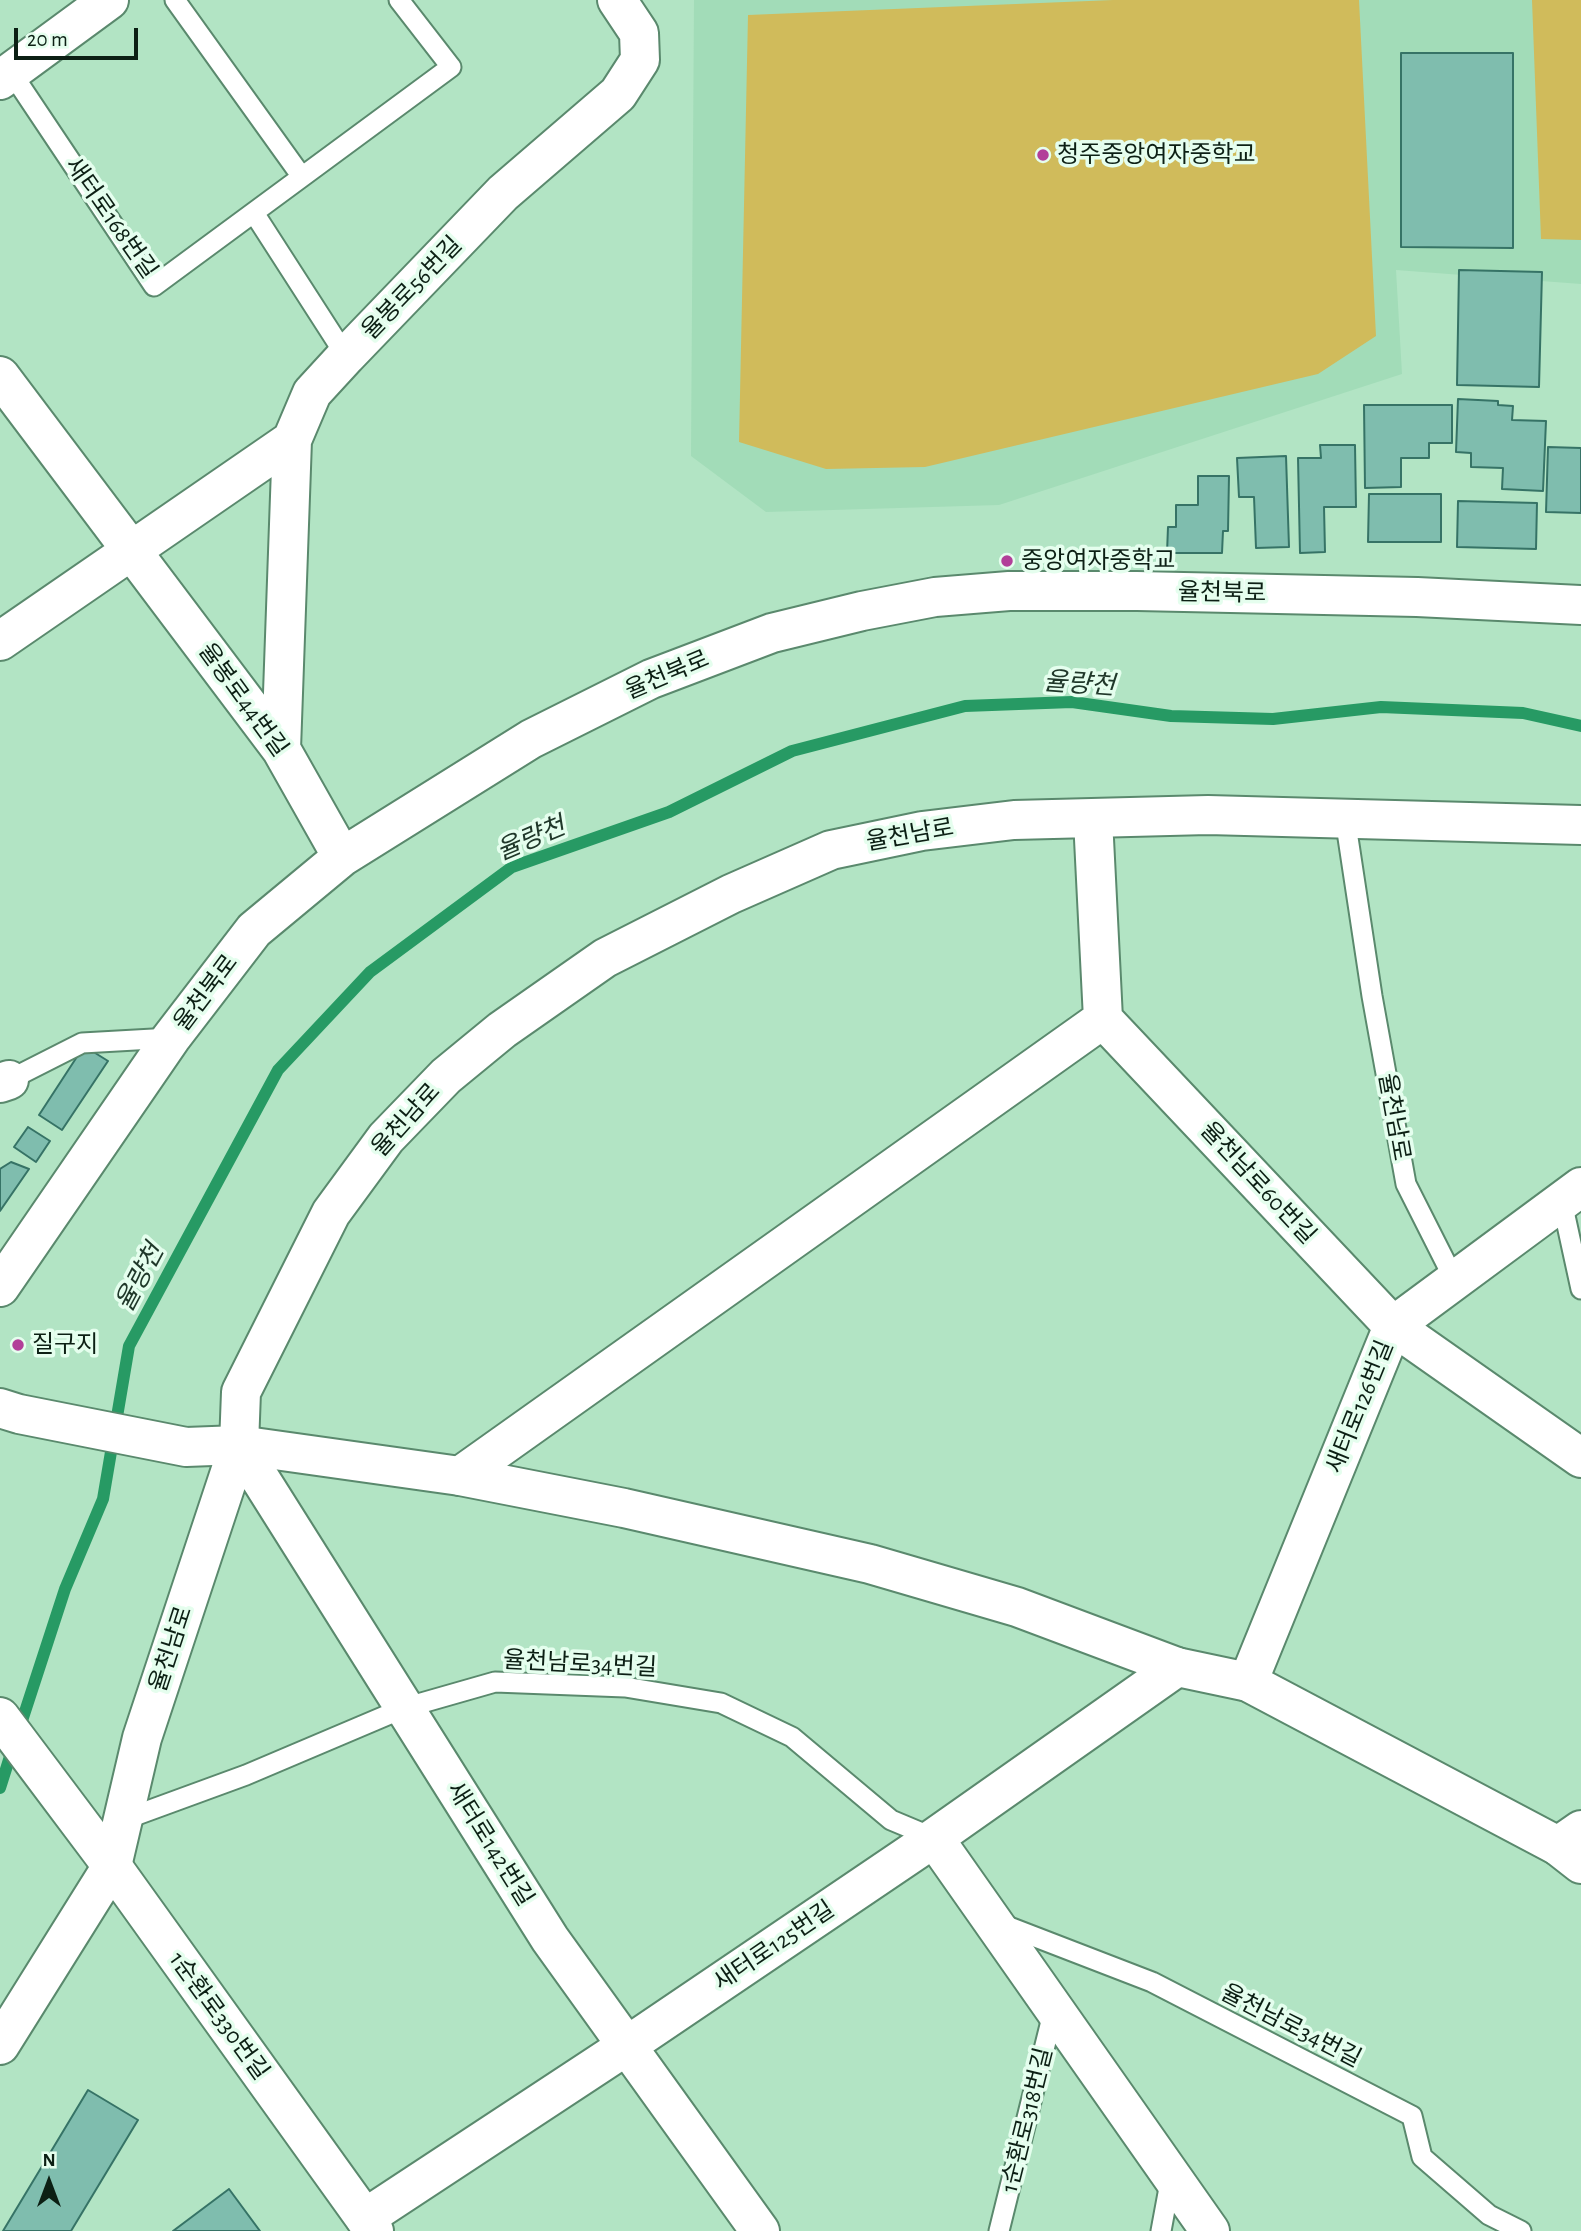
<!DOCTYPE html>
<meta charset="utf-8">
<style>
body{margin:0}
#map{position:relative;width:1581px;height:2231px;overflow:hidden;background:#b2e4c4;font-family:"Alegreya Sans",sans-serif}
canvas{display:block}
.north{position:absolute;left:14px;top:2147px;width:70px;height:70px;-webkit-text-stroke:5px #e5feee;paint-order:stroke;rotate:0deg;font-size:19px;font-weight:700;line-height:28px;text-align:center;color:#0c1f14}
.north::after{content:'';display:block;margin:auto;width:24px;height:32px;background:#0c1f14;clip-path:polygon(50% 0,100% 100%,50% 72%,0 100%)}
.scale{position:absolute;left:14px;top:28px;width:124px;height:32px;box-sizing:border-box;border:4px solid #0c1f14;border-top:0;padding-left:9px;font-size:21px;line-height:24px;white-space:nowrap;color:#0c1f14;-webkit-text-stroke:5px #e5feee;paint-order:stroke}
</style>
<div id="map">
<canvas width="1581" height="2231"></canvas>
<div class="north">N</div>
<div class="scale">20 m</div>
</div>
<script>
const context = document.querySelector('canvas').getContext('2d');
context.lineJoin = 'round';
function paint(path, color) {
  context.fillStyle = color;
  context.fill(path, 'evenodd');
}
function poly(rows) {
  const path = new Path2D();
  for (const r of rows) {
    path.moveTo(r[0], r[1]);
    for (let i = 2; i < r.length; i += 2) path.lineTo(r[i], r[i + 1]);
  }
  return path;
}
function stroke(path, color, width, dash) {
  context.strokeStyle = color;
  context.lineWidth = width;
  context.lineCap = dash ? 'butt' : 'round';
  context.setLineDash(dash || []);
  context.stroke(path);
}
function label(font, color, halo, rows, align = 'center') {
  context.font = font + ' "Alegreya Sans","Noto Sans KR",sans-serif';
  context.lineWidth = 7;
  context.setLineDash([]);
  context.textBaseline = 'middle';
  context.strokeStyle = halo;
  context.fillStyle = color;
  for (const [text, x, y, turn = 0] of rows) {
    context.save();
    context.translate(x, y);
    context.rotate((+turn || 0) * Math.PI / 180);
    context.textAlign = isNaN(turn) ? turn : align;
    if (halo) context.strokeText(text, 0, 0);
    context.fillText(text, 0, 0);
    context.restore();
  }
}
paint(poly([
 [694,0,1581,0,1581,284,1396,270,1402,374,999,505,766,512,691,456]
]), '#a2dcb8');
paint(poly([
 [1113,0,1359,0,1376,336,1318,374,925,467,826,469,739,442,748,15],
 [1532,0,1581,0,1581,240,1541,239]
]), '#d0bb5b');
stroke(poly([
 [19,1730,65,1589,103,1499,129,1346,278,1070,370,972,512,867,669,812,792,751,965,706,1072,702,1171,716,1273,719,1381,707,1523,713,1581,726],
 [0,1788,13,1747]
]), '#279a64', 12);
const building = poly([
 [1401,53,1513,53,1513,248,1401,247,1401,53],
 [1459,270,1542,272,1539,387,1457,385,1459,270],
 [1458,399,1498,401,1498,405,1513,406,1512,420,1546,421,1543,491,1502,489,1503,468,1471,467,1471,453,1456,452,1458,399],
 [1364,405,1452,405,1452,443,1429,443,1429,458,1401,458,1401,487,1365,488,1364,405],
 [1320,445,1355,445,1356,507,1324,507,1325,552,1300,553,1298,458,1321,458,1320,445],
 [1548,447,1581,448,1581,513,1546,512,1548,447],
 [1286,456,1289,547,1256,548,1254,497,1239,497,1237,458,1286,456],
 [1198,476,1229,476,1228,531,1223,531,1222,553,1167,553,1168,527,1176,527,1176,505,1198,505,1198,476],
 [1369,494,1441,494,1441,542,1368,542,1369,494],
 [1458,501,1537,503,1536,549,1457,547,1458,501],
 [84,1046,108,1061,62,1130,39,1115,84,1046],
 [28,1127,50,1141,36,1162,14,1147,28,1127],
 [11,1162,29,1169,0,1211,0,1169,11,1162],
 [88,2090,138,2120,71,2231,3,2231,88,2090],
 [229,2189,260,2231,173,2231,229,2189]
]);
paint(building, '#7fbdae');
stroke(building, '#367366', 2);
const lane = poly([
 [175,0,302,177],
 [11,72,154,286,451,67,399,0],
 [254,213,346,356],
 [1345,818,1372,996,1406,1184,1455,1281],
 [9,1080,82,1043,171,1038],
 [1562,1202,1581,1289],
 [123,1820,246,1775,404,1708,495,1682,625,1687,721,1703,792,1737,891,1820,934,1838],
 [999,1923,1152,1982,1412,2116,1422,2157,1489,2215,1521,2231],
 [999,2231,1054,2009],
 [1161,2231,1171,2177]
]);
const street = poly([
 [0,80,109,0],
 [0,376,281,749,342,857],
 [0,641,292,440,312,393,346,356,503,193,618,94,640,60,639,33,617,0],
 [281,749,292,440],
 [1093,819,1103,1019,1393,1326,1581,1458],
 [0,1083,9,1080],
 [0,1287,171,1038,254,930,342,857,531,739,651,679,772,633,862,611,935,597,1009,591,1137,591,1417,597,1581,605],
 [239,1445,550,1939,760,2231],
 [460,1476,1103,1019],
 [1248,1682,1393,1326,1581,1187],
 [934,1838,1210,2231],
 [1558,1846,1581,1830],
 [0,2045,112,1866,142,1738,239,1445,241,1392,331,1213,386,1138,446,1076,502,1030,605,958,731,894,831,850,922,831,1014,820,1208,815,1581,825],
 [365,2218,625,2047,934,1838,1177,1667]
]);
const secondary = poly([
 [0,1408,19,1414,186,1447,239,1445,460,1476,624,1508,870,1564,1017,1607,1177,1667,1248,1682,1558,1846,1581,1864],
 [0,1717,112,1866,374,2231]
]);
stroke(lane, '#5a896d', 23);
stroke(street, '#5a896d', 42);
stroke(secondary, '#5a896d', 42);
stroke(lane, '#fff', 19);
stroke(street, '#fff', 38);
stroke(secondary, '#fff', 38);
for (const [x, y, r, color] of [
 [1043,155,7,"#b23f99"],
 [1007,561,7,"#b23f99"],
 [18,1345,7,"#b23f99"]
]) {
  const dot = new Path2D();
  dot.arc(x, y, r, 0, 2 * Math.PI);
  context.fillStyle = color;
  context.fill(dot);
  stroke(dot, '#e5feee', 2.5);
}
label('24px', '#0c1f14', '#e5feee', [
 ["청주중앙여자중학교",1057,155],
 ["중앙여자중학교",1021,561],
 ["질구지",32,1345]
], 'left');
label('24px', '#0c1f14', '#e5feee', [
 ["새터로168번길",111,218,55],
 ["율봉로56번길",412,288,-46],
 ["율천북로",1222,593,1],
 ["율천북로",667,675,-23],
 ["율봉로44번길",243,700,54],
 ["율천남로",910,835,-10],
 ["율천북로",206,993,-53],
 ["율천남로",1394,1117,80],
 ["율천남로",406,1120,-48],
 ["율천남로60번길",1258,1183,47],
 ["새터로126번길",1360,1407,-68],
 ["율천남로",171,1649,-72],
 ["율천남로34번길",580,1664,3],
 ["새터로142번길",490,1844,58],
 ["새터로125번길",774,1946,-34],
 ["1순환로330번길",219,2016,54],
 ["율천남로34번길",1291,2026,27],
 ["1순환로318번길",1027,2120,-76]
]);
label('italic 26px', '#20382a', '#e5feee', [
 ["율량천",1079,684,4],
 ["율량천",531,839,-23],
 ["율량천",140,1278,-62]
]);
</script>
